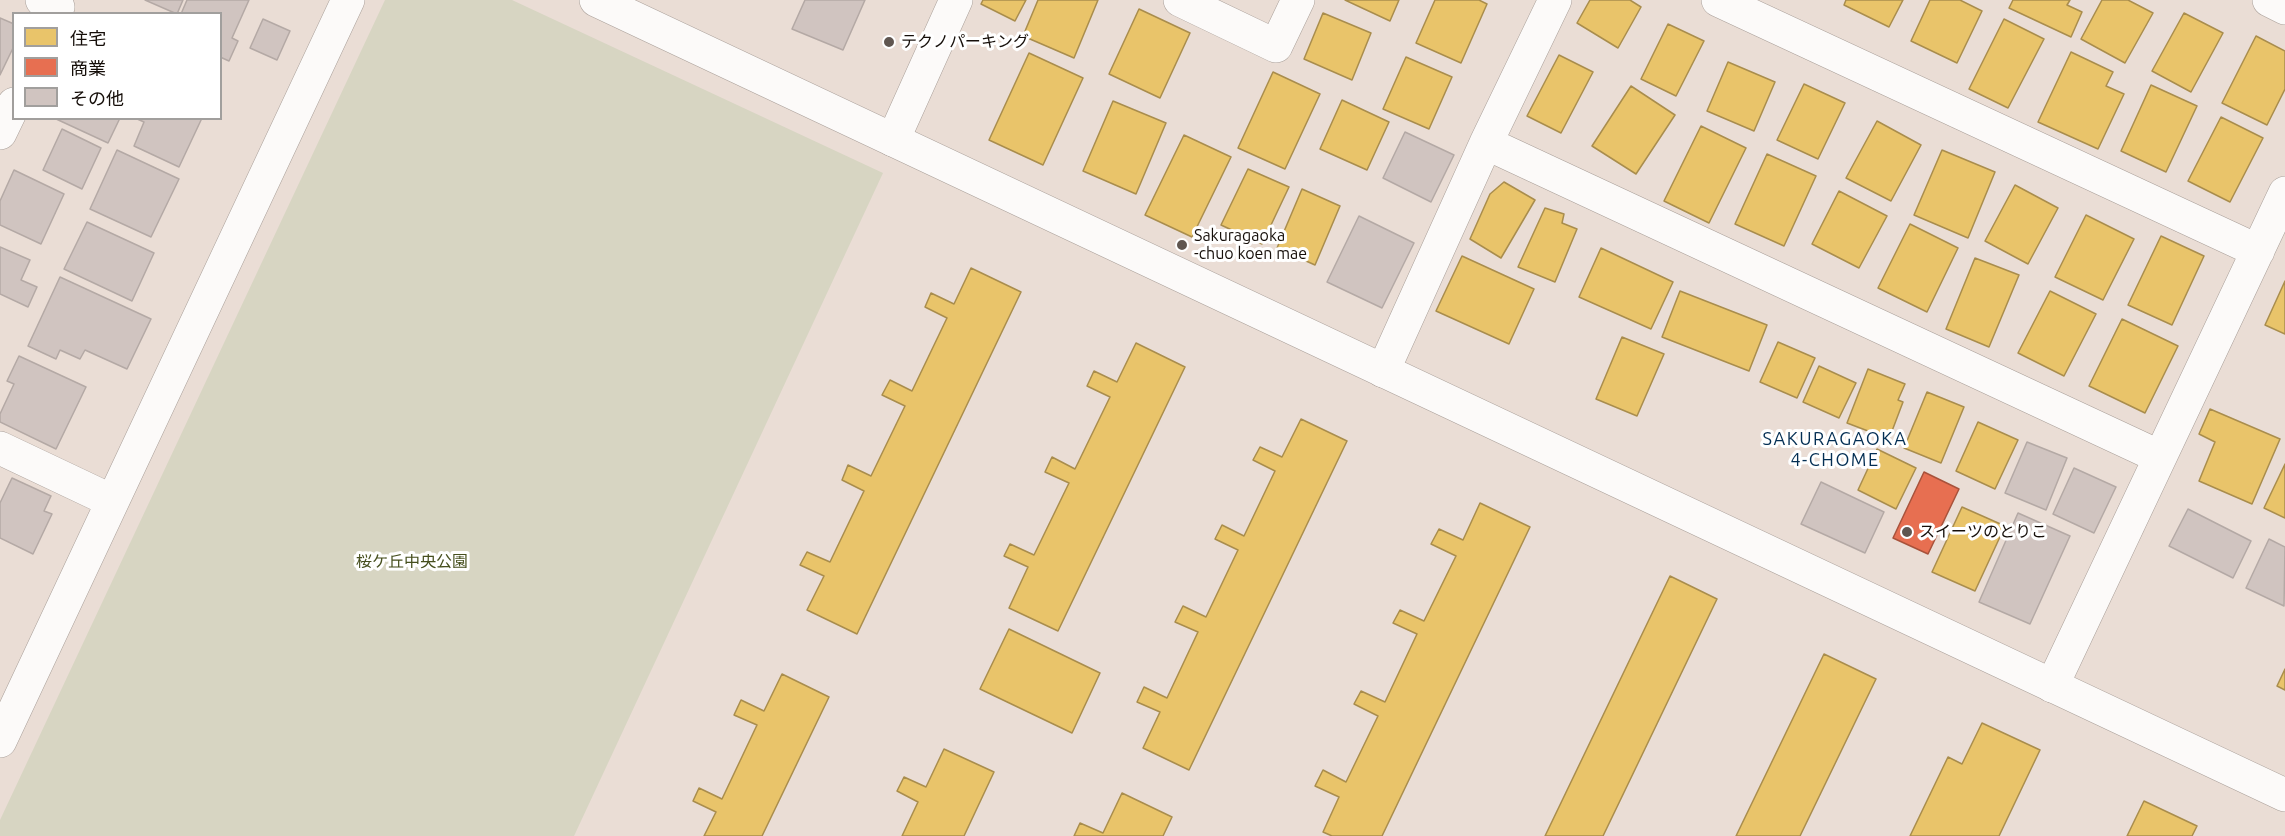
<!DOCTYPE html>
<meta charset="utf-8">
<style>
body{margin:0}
#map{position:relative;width:2285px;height:836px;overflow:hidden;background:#eaddd5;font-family:Ubuntu,"Noto Sans JP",sans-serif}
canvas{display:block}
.legend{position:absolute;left:12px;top:12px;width:210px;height:108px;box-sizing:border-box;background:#fff;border:2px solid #a19f9d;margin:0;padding:8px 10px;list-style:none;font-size:18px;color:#150e09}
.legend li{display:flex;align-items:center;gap:12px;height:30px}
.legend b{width:30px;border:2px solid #a19f9d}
</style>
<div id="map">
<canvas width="2285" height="836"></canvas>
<ul class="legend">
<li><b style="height:16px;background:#e9c46a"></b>住宅</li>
<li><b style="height:16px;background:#e76f51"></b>商業</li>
<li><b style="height:16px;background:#d0c4c0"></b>その他</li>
</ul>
</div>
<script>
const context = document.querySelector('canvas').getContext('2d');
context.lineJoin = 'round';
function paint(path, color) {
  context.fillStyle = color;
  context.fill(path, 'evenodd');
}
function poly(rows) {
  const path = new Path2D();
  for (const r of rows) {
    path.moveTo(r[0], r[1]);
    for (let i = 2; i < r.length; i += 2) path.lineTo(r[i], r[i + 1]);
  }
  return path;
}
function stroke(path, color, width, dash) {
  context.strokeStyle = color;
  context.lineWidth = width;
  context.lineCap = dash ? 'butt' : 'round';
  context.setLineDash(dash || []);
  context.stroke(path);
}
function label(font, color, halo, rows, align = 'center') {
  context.font = font + ' Ubuntu,"Noto Sans JP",sans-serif';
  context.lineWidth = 6;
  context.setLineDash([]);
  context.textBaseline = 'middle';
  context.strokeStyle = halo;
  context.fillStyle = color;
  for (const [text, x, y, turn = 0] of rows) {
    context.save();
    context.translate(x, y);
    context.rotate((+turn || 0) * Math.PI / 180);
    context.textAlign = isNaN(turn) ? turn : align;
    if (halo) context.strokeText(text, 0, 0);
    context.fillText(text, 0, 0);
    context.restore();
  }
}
paint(poly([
 [385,0,512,0,883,173,574,836,0,836,0,820]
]), '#d7d5c2');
const homes = poly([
 [983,0,1026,0,1015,21,981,4,983,0],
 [1038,0,1098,0,1074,58,1023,36,1038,0],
 [1345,0,1399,0,1390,21,1345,0],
 [1435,0,1479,0,1487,4,1461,63,1416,43,1435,0],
 [1590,0,1630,0,1641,7,1618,48,1577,23,1590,0],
 [1846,0,1903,0,1889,27,1844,5,1846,0],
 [1930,0,1960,0,1982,11,1957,63,1911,41,1930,0],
 [2013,0,2070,0,2067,5,2082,12,2071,37,2009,8,2013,0],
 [2102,0,2128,0,2153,13,2125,63,2081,39,2102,0],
 [1139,9,1190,33,1160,98,1109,74,1139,9],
 [1323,13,1371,33,1352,80,1304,59,1323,13],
 [2184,13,2223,33,2191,92,2152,71,2184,13],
 [2004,19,2044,39,2008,108,1969,89,2004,19],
 [1668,24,1704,41,1676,96,1641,79,1668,24],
 [2256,36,2285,51,2285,89,2267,125,2222,103,2256,36],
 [2071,52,2113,72,2106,86,2124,94,2098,149,2038,122,2071,52],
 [1029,53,1083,78,1043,165,989,140,1029,53],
 [1559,55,1593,72,1561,133,1527,116,1559,55],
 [1406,57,1452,77,1429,129,1383,109,1406,57],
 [1728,62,1775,82,1754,131,1707,111,1728,62],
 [1273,72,1320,94,1285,169,1238,148,1273,72],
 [1804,84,1845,103,1818,159,1777,140,1804,84],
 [2151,85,2197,106,2166,172,2121,151,2151,85],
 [1631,86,1675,115,1636,174,1592,146,1631,86],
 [1342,100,1389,122,1367,170,1320,149,1342,100],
 [1113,101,1166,123,1136,194,1083,171,1113,101],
 [2221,117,2263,138,2230,202,2188,181,2221,117],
 [1877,121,1921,145,1891,201,1846,178,1877,121],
 [1701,126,1746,148,1709,223,1664,201,1701,126],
 [1184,135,1231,157,1192,237,1145,215,1184,135],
 [1942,150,1995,172,1968,238,1914,215,1942,150],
 [1767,154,1816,176,1784,246,1735,224,1767,154],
 [1248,169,1289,187,1262,244,1221,225,1248,169],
 [1504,182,1535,200,1501,258,1470,239,1490,194,1504,182],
 [2015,185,2058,208,2028,264,1985,241,2015,185],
 [1302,189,1340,206,1315,265,1277,248,1302,189],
 [1839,191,1887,216,1859,268,1812,244,1839,191],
 [1545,208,1564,214,1562,223,1577,229,1555,282,1518,267,1545,208],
 [2086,215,2134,239,2103,300,2055,277,2086,215],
 [1910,224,1958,248,1927,312,1878,288,1910,224],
 [2161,236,2204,256,2172,325,2128,305,2161,236],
 [1601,248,1673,282,1651,329,1579,297,1601,248],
 [1462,256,1534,289,1509,344,1436,311,1462,256],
 [1975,258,2019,275,1989,347,1946,329,1975,258],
 [971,268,1021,292,857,634,807,610,824,576,800,565,807,552,830,562,864,491,842,480,848,465,871,476,905,406,882,395,890,380,912,391,947,318,925,307,931,293,954,304,971,268],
 [2285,281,2285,334,2265,325,2285,281],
 [1680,291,1767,325,1749,371,1662,337,1680,291],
 [2050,291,2096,314,2064,376,2018,353,2050,291],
 [2122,319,2178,346,2145,413,2089,386,2122,319],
 [1622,337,1664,354,1637,416,1596,399,1622,337],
 [1778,342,1815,358,1797,398,1760,382,1778,342],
 [1136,343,1185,367,1058,631,1009,608,1028,567,1004,556,1010,544,1034,555,1069,483,1045,472,1052,457,1075,469,1110,397,1087,386,1094,371,1117,382,1136,343],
 [1819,366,1856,383,1839,418,1803,402,1819,366],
 [1868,369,1905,384,1898,400,1903,402,1889,439,1847,423,1868,369],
 [1927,392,1964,407,1941,463,1904,448,1927,392],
 [2210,409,2280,439,2252,504,2199,481,2215,442,2199,434,2210,409],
 [1301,419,1347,441,1189,770,1143,748,1160,712,1137,702,1144,687,1167,698,1198,632,1175,622,1183,606,1206,617,1238,550,1215,539,1222,525,1244,536,1275,471,1253,460,1260,447,1282,457,1301,419],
 [1978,422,2018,440,1995,489,1956,471,1978,422],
 [1877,449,1916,468,1896,509,1858,490,1877,449],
 [2285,464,2285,518,2264,508,2285,464],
 [1480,503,1530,527,1382,836,1332,836,1323,832,1339,797,1315,786,1323,770,1346,782,1378,716,1354,704,1361,691,1385,702,1417,634,1393,623,1400,610,1424,621,1456,556,1431,544,1439,529,1463,540,1480,503],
 [1962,507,2005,526,1975,591,1932,572,1962,507],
 [1670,576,1717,599,1603,836,1545,836,1670,576],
 [1009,629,1100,673,1072,733,980,689,1009,629],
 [1824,654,1876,679,1800,836,1736,836,1824,654],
 [2285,669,2285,690,2277,686,2285,669],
 [782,674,829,697,762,836,704,836,716,812,693,801,699,788,722,799,757,725,734,715,741,700,764,711,782,674],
 [1982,723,2040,750,1999,836,1910,836,1948,757,1962,764,1982,723],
 [944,749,994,772,964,836,902,836,918,802,897,791,904,777,926,787,944,749],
 [1122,793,1172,817,1163,836,1074,836,1080,823,1103,833,1122,793],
 [2144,801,2197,826,2192,836,2127,836,2144,801]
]);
paint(homes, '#e9c46a');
stroke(homes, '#a98d4d', 1.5);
const shops = poly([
 [1924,472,1959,489,1928,554,1893,538,1924,472]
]);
paint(shops, '#e76f51');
stroke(shops, '#a8523b', 1.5);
const building = poly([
 [145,0,183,0,177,14,145,0],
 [187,0,249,0,232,38,238,41,229,61,220,57,220,14,181,14,187,0],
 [805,0,865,0,843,50,792,29,805,0],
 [0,18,14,24,14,46,0,75,0,18],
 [263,19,290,31,277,60,250,48,263,19],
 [54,118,120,118,108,143,54,118],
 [135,118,202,118,179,167,134,146,144,122,135,118],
 [62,129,101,148,82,189,43,170,62,129],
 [1405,132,1454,155,1431,202,1383,178,1405,132],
 [117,150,179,179,151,237,90,209,117,150],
 [14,170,64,194,41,244,0,225,0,201,14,170],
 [1359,216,1414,243,1382,308,1327,282,1359,216],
 [87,222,154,253,132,301,64,269,87,222],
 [0,247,30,260,21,280,37,287,28,307,0,294,0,247],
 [60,277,151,319,127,369,85,350,80,359,60,350,56,359,28,346,60,277],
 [19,356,86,387,56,449,0,422,0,414,14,384,7,381,19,356],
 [2027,442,2067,458,2046,510,2005,493,2027,442],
 [2074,468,2116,487,2094,533,2053,514,2074,468],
 [12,478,51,496,44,511,52,514,33,554,0,538,0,503,12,478],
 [1821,482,1884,512,1865,553,1801,524,1821,482],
 [2188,509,2251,541,2233,578,2169,546,2188,509],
 [2018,513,2070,536,2030,624,1979,602,2018,513],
 [2269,539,2285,547,2284,606,2246,588,2269,539]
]);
paint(building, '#d0c4c0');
stroke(building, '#b4a9a5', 1.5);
const minor = poly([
 [42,0,58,7,55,14],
 [1180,0,1276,46,1298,0],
 [1718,0,2258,251],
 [0,133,14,104],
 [893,140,956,0],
 [1486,143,2160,457],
 [1383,371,1486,143,1555,0],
 [0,448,112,501],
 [2052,686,2285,193]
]);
const tertiary = poly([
 [596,0,2285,795],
 [2269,0,2285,8],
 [0,741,348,0]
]);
stroke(minor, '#a99f99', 34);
stroke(tertiary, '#a99f99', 34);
stroke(minor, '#fcfaf9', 33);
stroke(tertiary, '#fcfaf9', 33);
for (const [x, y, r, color] of [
 [889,42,6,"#605650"],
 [1182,245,6,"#605650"],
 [1907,532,6,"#605650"]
]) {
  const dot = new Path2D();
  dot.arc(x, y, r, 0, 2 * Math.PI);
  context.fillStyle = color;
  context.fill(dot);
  stroke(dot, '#fff', 2);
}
label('16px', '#150e09', '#fff', [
 ["テクノパーキング",901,42],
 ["Sakuragaoka",1194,236],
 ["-chuo koen mae",1194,254],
 ["スイーツのとりこ",1919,532]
], 'left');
label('16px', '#464f1e', '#fff', [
 ["桜ケ丘中央公園",412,562]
]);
context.letterSpacing = '1.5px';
label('18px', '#032e53', '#fff', [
 ["SAKURAGAOKA",1835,439],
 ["4-CHOME",1835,460]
]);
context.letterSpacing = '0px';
</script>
